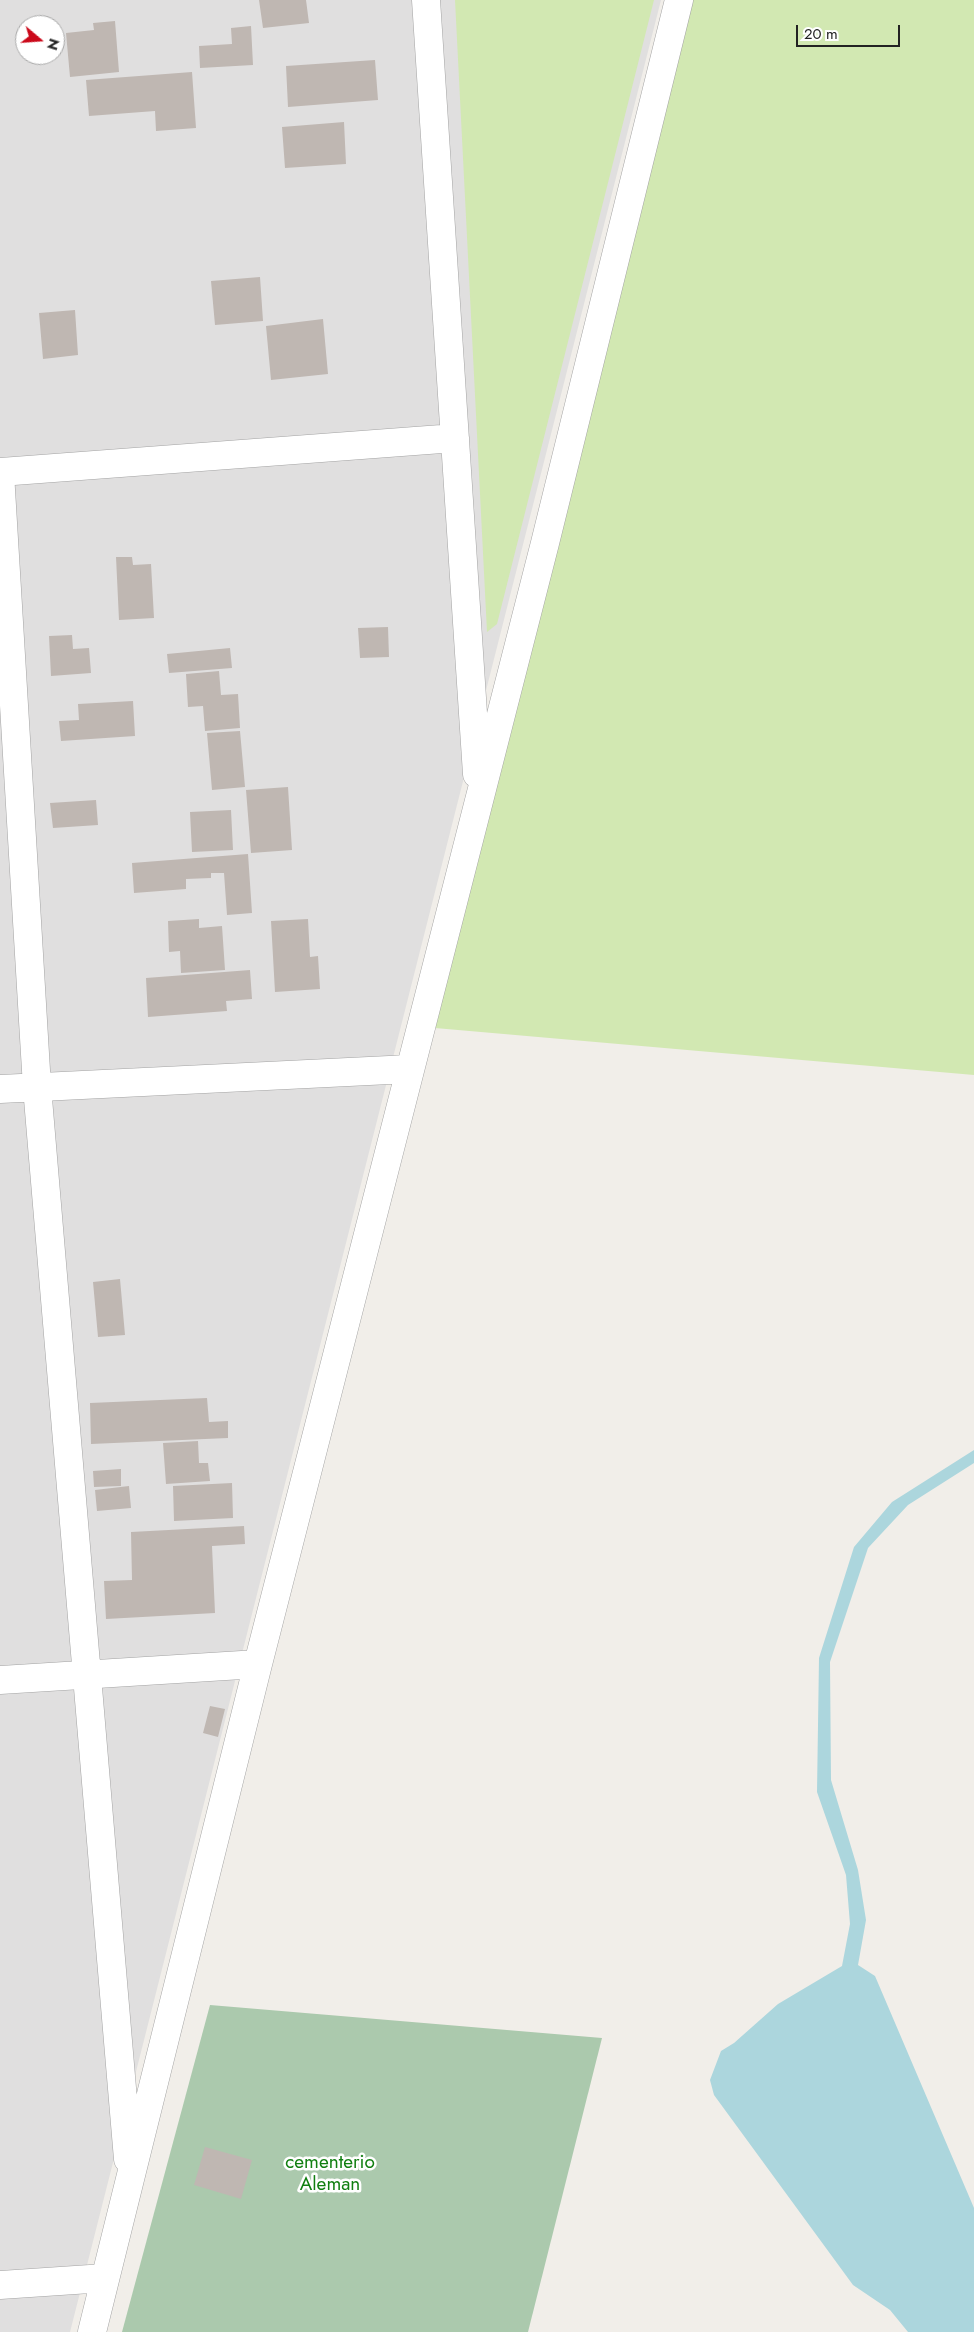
<!DOCTYPE html>
<style>
body{margin:0}
#map{position:relative;width:974px;height:2332px;overflow:hidden;background:#f1eee9;font-family:Jost,sans-serif}
canvas{display:block}
.north{position:absolute;left:15px;top:15px;width:50px;height:50px;box-sizing:border-box;background:#fff;border:1px solid #a7a7a7;border-radius:50%;rotate:108deg;font-size:14px;font-weight:700;line-height:20px;text-align:center;color:#222}
.north::after{content:'';display:block;margin:auto;width:18px;height:22px;background:#cb091a;clip-path:polygon(50% 0,100% 100%,50% 72%,0 100%)}
.scale{position:absolute;left:796px;top:25px;width:104px;height:22px;box-sizing:border-box;border:2px solid #222;border-top:0;padding-left:6px;font-size:15px;line-height:18px;white-space:nowrap;color:#222;-webkit-text-stroke:4px #fff;paint-order:stroke}
</style>
<div id="map">
<canvas width="974" height="2332"></canvas>
<div class="north">N</div>
<div class="scale">20 m</div>
</div>
<script>
const context = document.querySelector('canvas').getContext('2d');
context.lineJoin = 'round';
function paint(path, color) {
  context.fillStyle = color;
  context.fill(path, 'evenodd');
}
function poly(rows) {
  const path = new Path2D();
  for (const r of rows) {
    path.moveTo(r[0], r[1]);
    for (let i = 2; i < r.length; i += 2) path.lineTo(r[i], r[i + 1]);
  }
  return path;
}
function stroke(path, color, width, dash) {
  context.strokeStyle = color;
  context.lineWidth = width;
  context.lineCap = dash ? 'butt' : 'round';
  context.setLineDash(dash || []);
  context.stroke(path);
}
function label(font, color, halo, rows, align = 'center') {
  context.font = font + ' Jost,sans-serif';
  context.lineWidth = 5;
  context.setLineDash([]);
  context.textBaseline = 'middle';
  context.strokeStyle = halo;
  context.fillStyle = color;
  for (const [text, x, y, turn = 0] of rows) {
    context.save();
    context.translate(x, y);
    context.rotate((+turn || 0) * Math.PI / 180);
    context.textAlign = isNaN(turn) ? turn : align;
    if (halo) context.strokeText(text, 0, 0);
    context.fillText(text, 0, 0);
    context.restore();
  }
}
paint(poly([
 [0,0,661,0,70,2332,0,2332],
 [25,25,55,25,55,55,25,55]
]), '#e0dfdf');
paint(poly([
 [455,0,654,0,497,624,487,632],
 [693,0,974,0,974,1075,435,1028]
]), '#d2e8b2');
paint(poly([
 [210,2005,602,2038,528,2332,122,2332]
]), '#abc9ad');
paint(poly([
 [974,1450,974,1463,908,1505,868,1548,830,1662,831,1780,858,1870,866,1920,858,1965,875,1976,974,2208,974,2332,908,2332,890,2310,853,2285,714,2095,710,2080,721,2051,734,2043,778,2004,842,1966,850,1924,846,1875,817,1792,819,1658,854,1547,892,1502]
]), '#acd6dd');
paint(poly([
 [259,0,306,0,309,23,263,28],
 [115,21,119,72,70,77,66,33,94,30,93,23],
 [251,26,253,65,200,68,199,46,232,44,231,28],
 [375,60,378,100,288,107,286,66],
 [192,72,196,128,156,131,155,111,89,116,86,80],
 [344,122,346,164,285,168,282,127],
 [260,277,263,321,215,325,211,281],
 [75,310,78,355,43,359,39,313],
 [323,319,328,374,271,380,266,326],
 [116,557,132,557,133,565,151,564,154,618,119,620],
 [388,627,389,657,360,658,358,628],
 [72,635,73,649,89,648,91,673,51,676,49,636],
 [230,648,232,668,169,673,167,654],
 [219,671,221,695,238,694,240,728,205,731,203,706,188,707,186,674],
 [133,701,135,736,61,741,59,721,79,720,78,704],
 [240,731,245,787,212,790,207,733],
 [288,787,292,850,251,853,246,790],
 [96,800,98,825,53,828,50,803],
 [231,810,233,850,192,852,190,812],
 [248,854,252,913,227,915,224,873,211,873,211,878,186,879,186,889,134,893,132,863],
 [199,919,199,928,222,926,225,970,181,973,180,951,169,952,168,921],
 [308,919,310,957,318,956,320,989,275,992,271,921],
 [250,970,252,999,226,1001,227,1011,148,1017,146,978],
 [120,1279,125,1335,98,1337,93,1282],
 [207,1398,209,1422,228,1421,228,1438,91,1444,90,1403],
 [198,1441,199,1463,208,1463,210,1481,166,1484,163,1443],
 [121,1469,121,1486,94,1487,93,1471],
 [232,1483,233,1518,174,1521,173,1486],
 [129,1486,131,1508,97,1511,95,1490],
 [244,1526,245,1544,212,1546,215,1613,106,1619,104,1581,132,1580,131,1532],
 [210,1706,225,1709,218,1737,203,1733],
 [205,2147,252,2160,241,2199,194,2185]
]), '#bfb7b2');
const minor = poly([
 [426,0,477,774],
 [0,472,455,438],
 [0,473,37,1087,128,2159],
 [0,1089,410,1069],
 [0,1680,258,1664],
 [0,2285,105,2278],
 [92,2332,258,1664,545,543,679,0]
]);
stroke(minor, '#a3a3a3', 29);
stroke(minor, '#fff', 28);
label('19px', '#117f11', '#fff', [
 ["cementerio",330,2163],
 ["Aleman",330,2185]
]);
</script>
